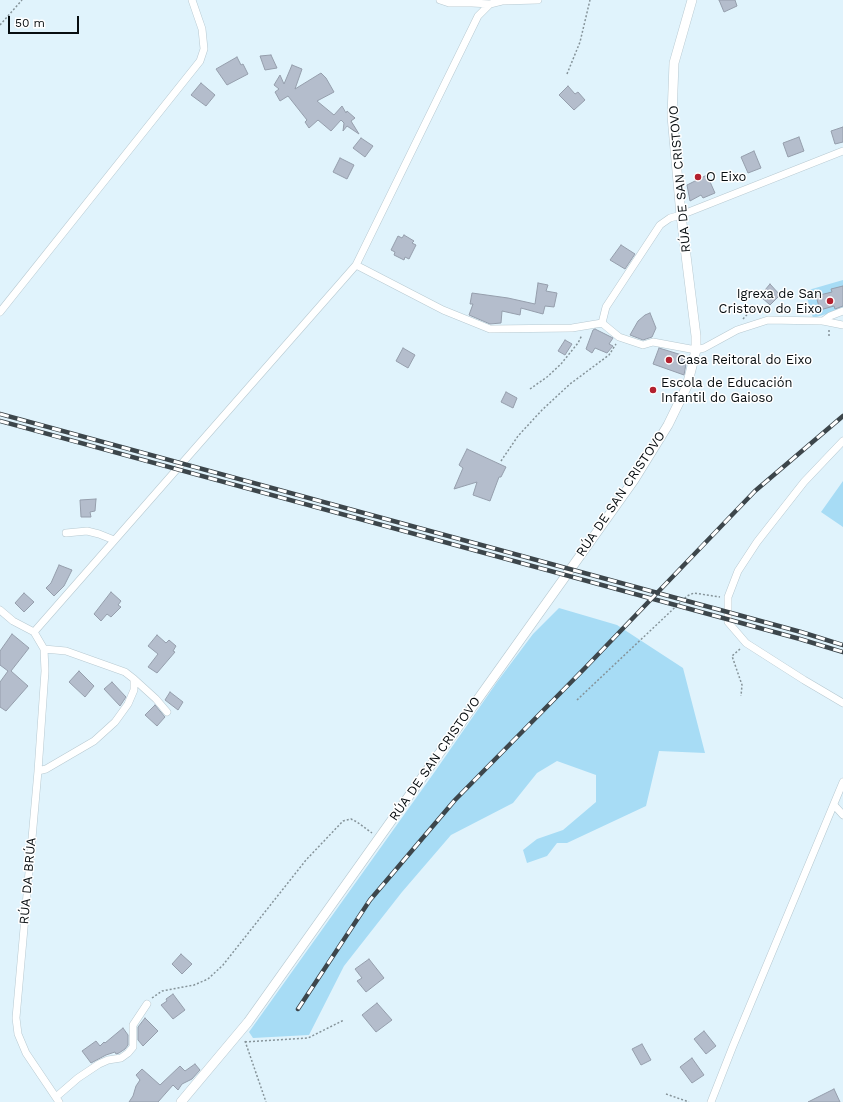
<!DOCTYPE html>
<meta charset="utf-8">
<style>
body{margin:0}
#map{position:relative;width:843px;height:1102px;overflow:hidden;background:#e0f3fc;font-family:"Work Sans",sans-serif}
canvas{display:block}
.scale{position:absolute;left:8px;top:16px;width:71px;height:18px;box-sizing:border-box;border:2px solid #070d10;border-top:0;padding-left:5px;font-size:12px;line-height:14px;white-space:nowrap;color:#070d10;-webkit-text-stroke:3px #fff;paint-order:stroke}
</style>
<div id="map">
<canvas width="843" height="1102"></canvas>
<div class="scale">50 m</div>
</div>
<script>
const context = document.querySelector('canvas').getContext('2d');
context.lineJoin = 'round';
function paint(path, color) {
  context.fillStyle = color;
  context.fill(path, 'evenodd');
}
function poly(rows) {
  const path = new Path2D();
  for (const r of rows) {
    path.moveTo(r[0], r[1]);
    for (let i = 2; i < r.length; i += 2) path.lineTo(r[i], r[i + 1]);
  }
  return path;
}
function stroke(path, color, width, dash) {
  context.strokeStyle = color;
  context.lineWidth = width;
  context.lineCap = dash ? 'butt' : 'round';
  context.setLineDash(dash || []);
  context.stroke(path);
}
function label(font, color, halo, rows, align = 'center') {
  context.font = font + ' "Work Sans",sans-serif';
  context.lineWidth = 3;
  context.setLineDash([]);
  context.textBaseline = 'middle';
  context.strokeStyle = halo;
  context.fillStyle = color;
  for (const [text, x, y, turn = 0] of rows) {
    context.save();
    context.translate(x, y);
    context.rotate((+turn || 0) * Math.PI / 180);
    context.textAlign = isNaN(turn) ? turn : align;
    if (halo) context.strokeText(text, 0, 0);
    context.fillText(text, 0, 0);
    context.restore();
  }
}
paint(poly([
 [843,280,843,309,813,318,805,291],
 [843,481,843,527,821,512],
 [559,608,617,625,683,668,705,753,659,751,646,806,567,843,557,843,547,856,527,863,523,850,537,839,563,830,596,802,596,775,557,761,537,773,513,803,451,835,402,892,344,966,309,1035,253,1038,249,1032,436,770,497,682,533,634]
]), '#a7dcf5');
const building = poly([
 [719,0,735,0,737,6,724,12,719,0],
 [271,55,277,68,265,70,260,56,271,55],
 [237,57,241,65,243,64,248,74,227,85,216,69,237,57],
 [292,65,302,69,295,89,321,73,326,78,334,92,317,101,334,115,342,106,346,113,347,111,355,118,351,121,359,134,347,126,343,131,344,123,341,120,331,131,318,120,309,128,305,122,307,120,288,96,280,101,275,92,279,89,274,85,280,75,284,84,292,65],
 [201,83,215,95,206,106,191,95,201,83],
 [568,86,575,94,578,92,585,100,574,110,559,95,568,86],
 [843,127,843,142,835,144,831,131,843,127],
 [799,137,804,151,788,157,783,143,799,137],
 [361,138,373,146,365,157,353,148,361,138],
 [754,151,761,168,748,173,741,157,754,151],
 [340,158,354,165,347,179,333,172,340,158],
 [707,175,715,193,703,198,701,195,690,201,687,185,707,175],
 [404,235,414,241,412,243,416,245,409,259,405,257,404,260,394,255,395,252,391,250,398,236,402,238,404,235],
 [621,245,635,254,625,269,610,260,621,245],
 [538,283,548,285,546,291,557,293,554,307,545,306,543,314,521,308,520,315,502,311,501,323,490,324,469,315,473,304,470,304,472,293,508,298,535,304,538,283],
 [770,284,780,295,770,305,760,296,770,284],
 [843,286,843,306,835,309,834,306,820,310,816,296,832,292,831,289,843,286],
 [650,313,656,328,652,337,643,340,630,335,638,321,645,315,650,313],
 [595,329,613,338,609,344,613,346,607,353,595,348,592,353,586,349,593,330,595,329],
 [565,340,572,344,565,355,558,351,565,340],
 [403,348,415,355,408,368,396,361,403,348],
 [659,348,685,356,683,363,686,364,684,375,653,364,659,348],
 [506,392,517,398,513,408,501,402,506,392],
 [467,449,506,467,501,477,499,477,490,501,473,495,477,482,454,489,463,468,459,465,467,449],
 [96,499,95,511,90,512,91,517,81,517,80,500,96,499],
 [59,565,72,570,64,586,54,596,46,588,51,583,59,565],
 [111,592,121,601,118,605,121,607,111,617,107,614,101,621,94,614,111,592],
 [24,593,34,602,24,612,15,603,24,593],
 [12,634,29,648,11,671,28,686,6,711,0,707,0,682,8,671,0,665,0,651,12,634],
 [157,635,166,643,169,640,176,646,173,651,175,652,157,673,148,667,158,654,148,646,157,635],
 [79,671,94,686,85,697,69,682,79,671],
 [112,682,126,697,120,706,104,689,112,682],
 [170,692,183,702,178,710,165,700,170,692],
 [155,705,165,717,157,726,145,715,155,705],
 [181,954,192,964,182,974,172,964,181,954],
 [369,959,384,978,366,992,357,981,362,978,355,969,369,959],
 [173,994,185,1010,173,1019,161,1005,167,1001,166,999,173,994],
 [377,1003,392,1020,376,1032,362,1015,377,1003],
 [145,1018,158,1031,143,1046,138,1040,138,1027,145,1018],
 [123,1028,128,1035,128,1045,125,1049,119,1053,116,1054,115,1052,106,1055,91,1063,82,1051,96,1041,100,1046,104,1042,105,1043,123,1028],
 [704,1031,716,1046,706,1054,694,1039,704,1031],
 [642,1044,651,1060,641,1065,632,1049,642,1044],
 [692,1058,704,1075,692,1083,680,1067,692,1058],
 [195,1064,200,1070,192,1079,182,1084,178,1090,173,1085,158,1102,129,1102,133,1096,136,1086,140,1080,136,1075,142,1069,160,1085,180,1066,185,1071,195,1064],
 [834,1089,840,1102,808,1102,834,1089]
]);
paint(building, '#b4bdcc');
stroke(building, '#959eac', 1);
const minor = poly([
 [440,0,449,3,472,3,490,4],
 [356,265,443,310,490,329,572,328,602,323,619,337,643,345,653,342,696,350,704,348,737,330,768,320,823,321,843,325],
 [0,312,200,61,204,49,202,29,192,0],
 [823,321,830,316,843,311],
 [602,323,606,307,660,225,670,218,681,215,843,151],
 [843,441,804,482,757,542,738,571,728,597,728,622,746,643,804,680,843,703],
 [66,533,87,531,99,534,114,540],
 [0,610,13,621,34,632,44,649],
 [34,632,356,265,478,16,490,4,502,1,538,0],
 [44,649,45,671,38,771,16,1018,18,1034,26,1053,59,1102],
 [134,679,156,699,167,712],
 [38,771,46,769,94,741,115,722,128,704,134,690,134,679,125,672,66,651,44,649],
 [834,805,843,815],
 [56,1097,78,1078,99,1064,108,1060,121,1058,128,1053,133,1047,133,1025,147,1004],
 [711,1102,733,1046,843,782]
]);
const tertiary = poly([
 [181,1102,248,1022,634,480,668,425,687,386,696,350,696,336,681,215,672,116,674,63,692,0]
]);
stroke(minor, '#b7c9d1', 8);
stroke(tertiary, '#b7c9d1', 10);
stroke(poly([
 [0,25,22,0],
 [567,74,580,42,590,0],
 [743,319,754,307],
 [829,336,829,330],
 [530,389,547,377,561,364,578,343,582,335],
 [501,461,518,436,542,410,570,384,609,355,616,344],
 [740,649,732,656,742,685,741,696],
 [577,700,687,596,694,593,720,597],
 [152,998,162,991,194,985,208,979,223,965,306,860,343,821,351,819,357,822,372,833],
 [245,1041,266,1102],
 [245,1042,308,1038,344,1020],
 [666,1094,689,1102]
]), '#859399', 1.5, [2, 2]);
stroke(minor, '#fff', 7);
stroke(tertiary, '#fff', 9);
const rail = poly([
 [0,414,801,632,843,645],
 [0,421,800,639,843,652],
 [298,1009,370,900,455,800,584,669,755,491,843,416]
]);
stroke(rail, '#3d464b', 4.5);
stroke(rail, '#fff', 3, [9]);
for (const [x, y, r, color] of [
 [698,177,4,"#b2202e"],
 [830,301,4,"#b2202e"],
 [669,360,4,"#b2202e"],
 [653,390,4,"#b2202e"]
]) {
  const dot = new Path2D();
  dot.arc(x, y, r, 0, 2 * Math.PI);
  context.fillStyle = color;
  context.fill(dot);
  stroke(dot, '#fff', 1.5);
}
label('13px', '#070d10', '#fff', [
 ["O Eixo",706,177],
 ["Igrexa de San",822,294,"right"],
 ["Cristovo do Eixo",822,309,"right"],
 ["Casa Reitoral do Eixo",677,360],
 ["Escola de Educación",661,383],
 ["Infantil do Gaioso",661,398]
], 'left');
label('13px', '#070d10', '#fff', [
 ["RÚA DE SAN CRISTOVO",680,179,-95],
 ["RÚA DE SAN CRISTOVO",621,494,-56],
 ["RÚA DE SAN CRISTOVO",435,759,-55],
 ["RÚA DA BRÚA",28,881,-85]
]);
</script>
